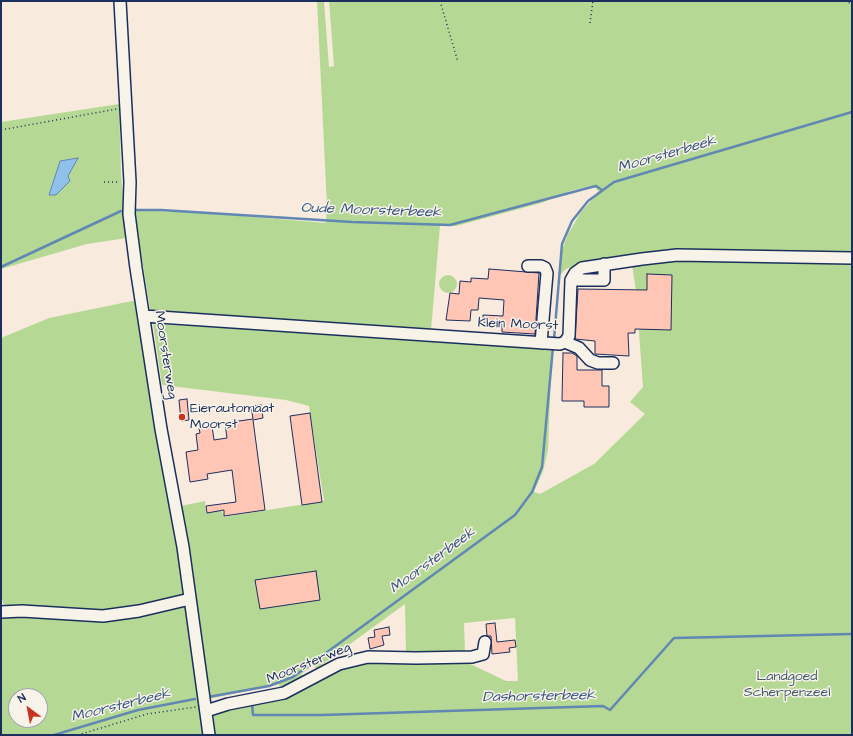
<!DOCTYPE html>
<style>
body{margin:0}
#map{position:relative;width:853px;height:736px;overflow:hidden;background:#f9eade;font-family:"Architects Daughter",sans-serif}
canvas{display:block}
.frame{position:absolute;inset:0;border:2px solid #1b2f5e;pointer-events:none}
.north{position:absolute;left:8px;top:688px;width:40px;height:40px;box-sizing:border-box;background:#f7f3e8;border:1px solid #9fa5b1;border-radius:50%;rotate:328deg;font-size:11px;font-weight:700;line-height:16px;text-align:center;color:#1b2f5e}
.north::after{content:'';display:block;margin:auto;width:14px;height:18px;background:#c8321e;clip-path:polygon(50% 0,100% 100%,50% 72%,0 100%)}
</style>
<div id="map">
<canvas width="853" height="736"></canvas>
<div class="frame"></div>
<div class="north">N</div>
</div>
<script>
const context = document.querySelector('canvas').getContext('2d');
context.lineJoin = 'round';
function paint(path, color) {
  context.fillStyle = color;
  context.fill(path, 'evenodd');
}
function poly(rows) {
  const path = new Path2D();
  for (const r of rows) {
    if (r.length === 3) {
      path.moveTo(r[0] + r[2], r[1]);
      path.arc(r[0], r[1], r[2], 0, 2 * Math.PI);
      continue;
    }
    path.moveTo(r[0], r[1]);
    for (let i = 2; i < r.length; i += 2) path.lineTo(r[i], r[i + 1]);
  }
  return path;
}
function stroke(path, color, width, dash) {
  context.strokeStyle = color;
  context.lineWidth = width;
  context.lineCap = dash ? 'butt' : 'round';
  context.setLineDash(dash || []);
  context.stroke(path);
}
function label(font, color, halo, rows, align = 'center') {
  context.font = font + ' "Architects Daughter",sans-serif';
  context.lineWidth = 3;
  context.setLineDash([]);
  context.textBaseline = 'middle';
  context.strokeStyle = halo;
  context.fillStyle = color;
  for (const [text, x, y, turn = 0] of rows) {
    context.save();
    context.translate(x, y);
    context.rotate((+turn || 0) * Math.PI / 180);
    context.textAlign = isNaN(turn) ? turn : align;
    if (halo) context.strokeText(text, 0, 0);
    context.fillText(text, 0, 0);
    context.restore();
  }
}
paint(poly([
 [317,1,324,1,329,67,334,66,329,1,852,1,852,256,609,261,576,265,566,269,558,277,562,250,568,234,581,212,599,192,594,186,590,186,570,191,541,203,456,226,440,226,431,330,151,315,134,210,206,213,326,223,327,206],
 [119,104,121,174,127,238,87,244,1,269,1,122],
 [697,258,852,263,852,735,213,735,211,713,359,662,464,661,506,681,518,681,515,618,464,623,465,654,406,655,405,604,316,669,314,665,301,674,305,677,280,689,279,684,209,699,181,506,205,501,206,513,221,510,224,517,324,501,309,406,286,400,162,385,153,324,552,346,548,450,543,471,534,492,540,494,594,464,645,414,630,402,643,387,636,291,632,264],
 [448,284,9],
 [137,300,164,458,184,598,124,611,5,609,1,596,1,338,49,318],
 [185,604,197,674,204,735,1,735,1,615,71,619],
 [16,696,40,696,40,720,16,720]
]), '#b5d994');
const water = poly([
 [78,158,68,176,70,181,56,195,49,195,60,161,78,158]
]);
paint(water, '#8fc1eb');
stroke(water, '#6187b3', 1);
stroke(poly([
 [132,210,161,210,352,222,450,225,588,188,596,186,602,190],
 [1,267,121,211],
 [554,339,562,244,572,221,588,201,614,182,852,112],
 [208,697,269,686,293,677,515,515,532,492,542,467,553,347],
 [252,704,253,715,322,715,603,706,610,710,674,638,852,634],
 [54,735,138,710,195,699]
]), '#6187b3', 2.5);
const building = poly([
 [489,269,539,273,535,334,502,332,502,323,483,322,483,315,503,316,504,300,479,298,478,310,471,310,470,321,446,320,450,293,459,294,460,281,471,282,471,278,488,279,489,269],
 [647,274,672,275,671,330,635,329,635,333,628,333,629,356,595,354,595,341,575,339,578,289,647,290,647,274],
 [563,353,572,353,577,356,577,370,602,370,602,386,609,386,609,407,584,407,584,401,562,401,563,353],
 [187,399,189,420,181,421,179,400,187,399],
 [261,405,263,418,253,420,265,510,224,516,224,510,207,513,206,506,236,502,232,470,207,474,208,479,190,482,186,452,198,450,196,434,200,433,199,428,212,426,214,440,227,438,225,423,253,419,251,406,261,405],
 [310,413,322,502,302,505,290,416,310,413],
 [316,571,320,600,260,609,255,580,316,571],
 [495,623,497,642,515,640,516,647,509,648,510,652,492,654,491,636,487,636,486,624,495,623],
 [389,627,390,635,382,636,384,645,370,649,368,638,375,637,374,630,389,627]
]);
paint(building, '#ffc6b5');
stroke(building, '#1b2f5e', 1);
const minor = poly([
 [120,1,130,182,129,214,136,268,161,429,183,547,209,735],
 [528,266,541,266,545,268,547,273,541,343],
 [571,280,604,280,604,264],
 [144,316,560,344,565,342,569,336,571,280,575,273,582,268,642,259,677,255,852,258],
 [565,342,579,348,590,360,598,363,613,363],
 [1,612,22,611,103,616,139,611,190,599],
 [206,711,228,704,284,693,339,664,368,657,416,658,472,657,483,654,485,642]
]);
stroke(minor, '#1b2f5e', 14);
stroke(poly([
 [440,1,458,62],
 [845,1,852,4],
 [590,23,593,1],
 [1,130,117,109],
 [104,182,120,182],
 [78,735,147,714,196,707]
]), '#1b2f5e', 1.5, [1, 3]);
stroke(minor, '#f7f3e8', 11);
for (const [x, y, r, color] of [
 [182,417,4,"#c8321e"]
]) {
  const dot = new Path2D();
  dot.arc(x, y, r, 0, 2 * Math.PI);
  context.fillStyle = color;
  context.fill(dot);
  stroke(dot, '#f7f3e8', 1.5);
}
label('14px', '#1b2f5e', '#f7f3e8', [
 ["Klein Moorst",518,325,2],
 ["Moorsterweg",165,355,81],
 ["Moorsterweg",309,664,-22]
]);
label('14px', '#1b2f5e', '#f7f3e8', [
 ["Eierautomaat",190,409],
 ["Moorst",190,425]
], 'left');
label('14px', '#425a6c', '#f7f3e8', [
 ["Landgoed",787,677],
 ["Scherpenzeel",787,693]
]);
label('italic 15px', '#385481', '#f7f3e8', [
 ["Moorsterbeek",667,155,-16],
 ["Oude Moorsterbeek",371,211,2],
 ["Moorsterbeek",433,561,-36],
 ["Dashorsterbeek",539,697,-1],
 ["Moorsterbeek",121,706,-14]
]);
</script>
